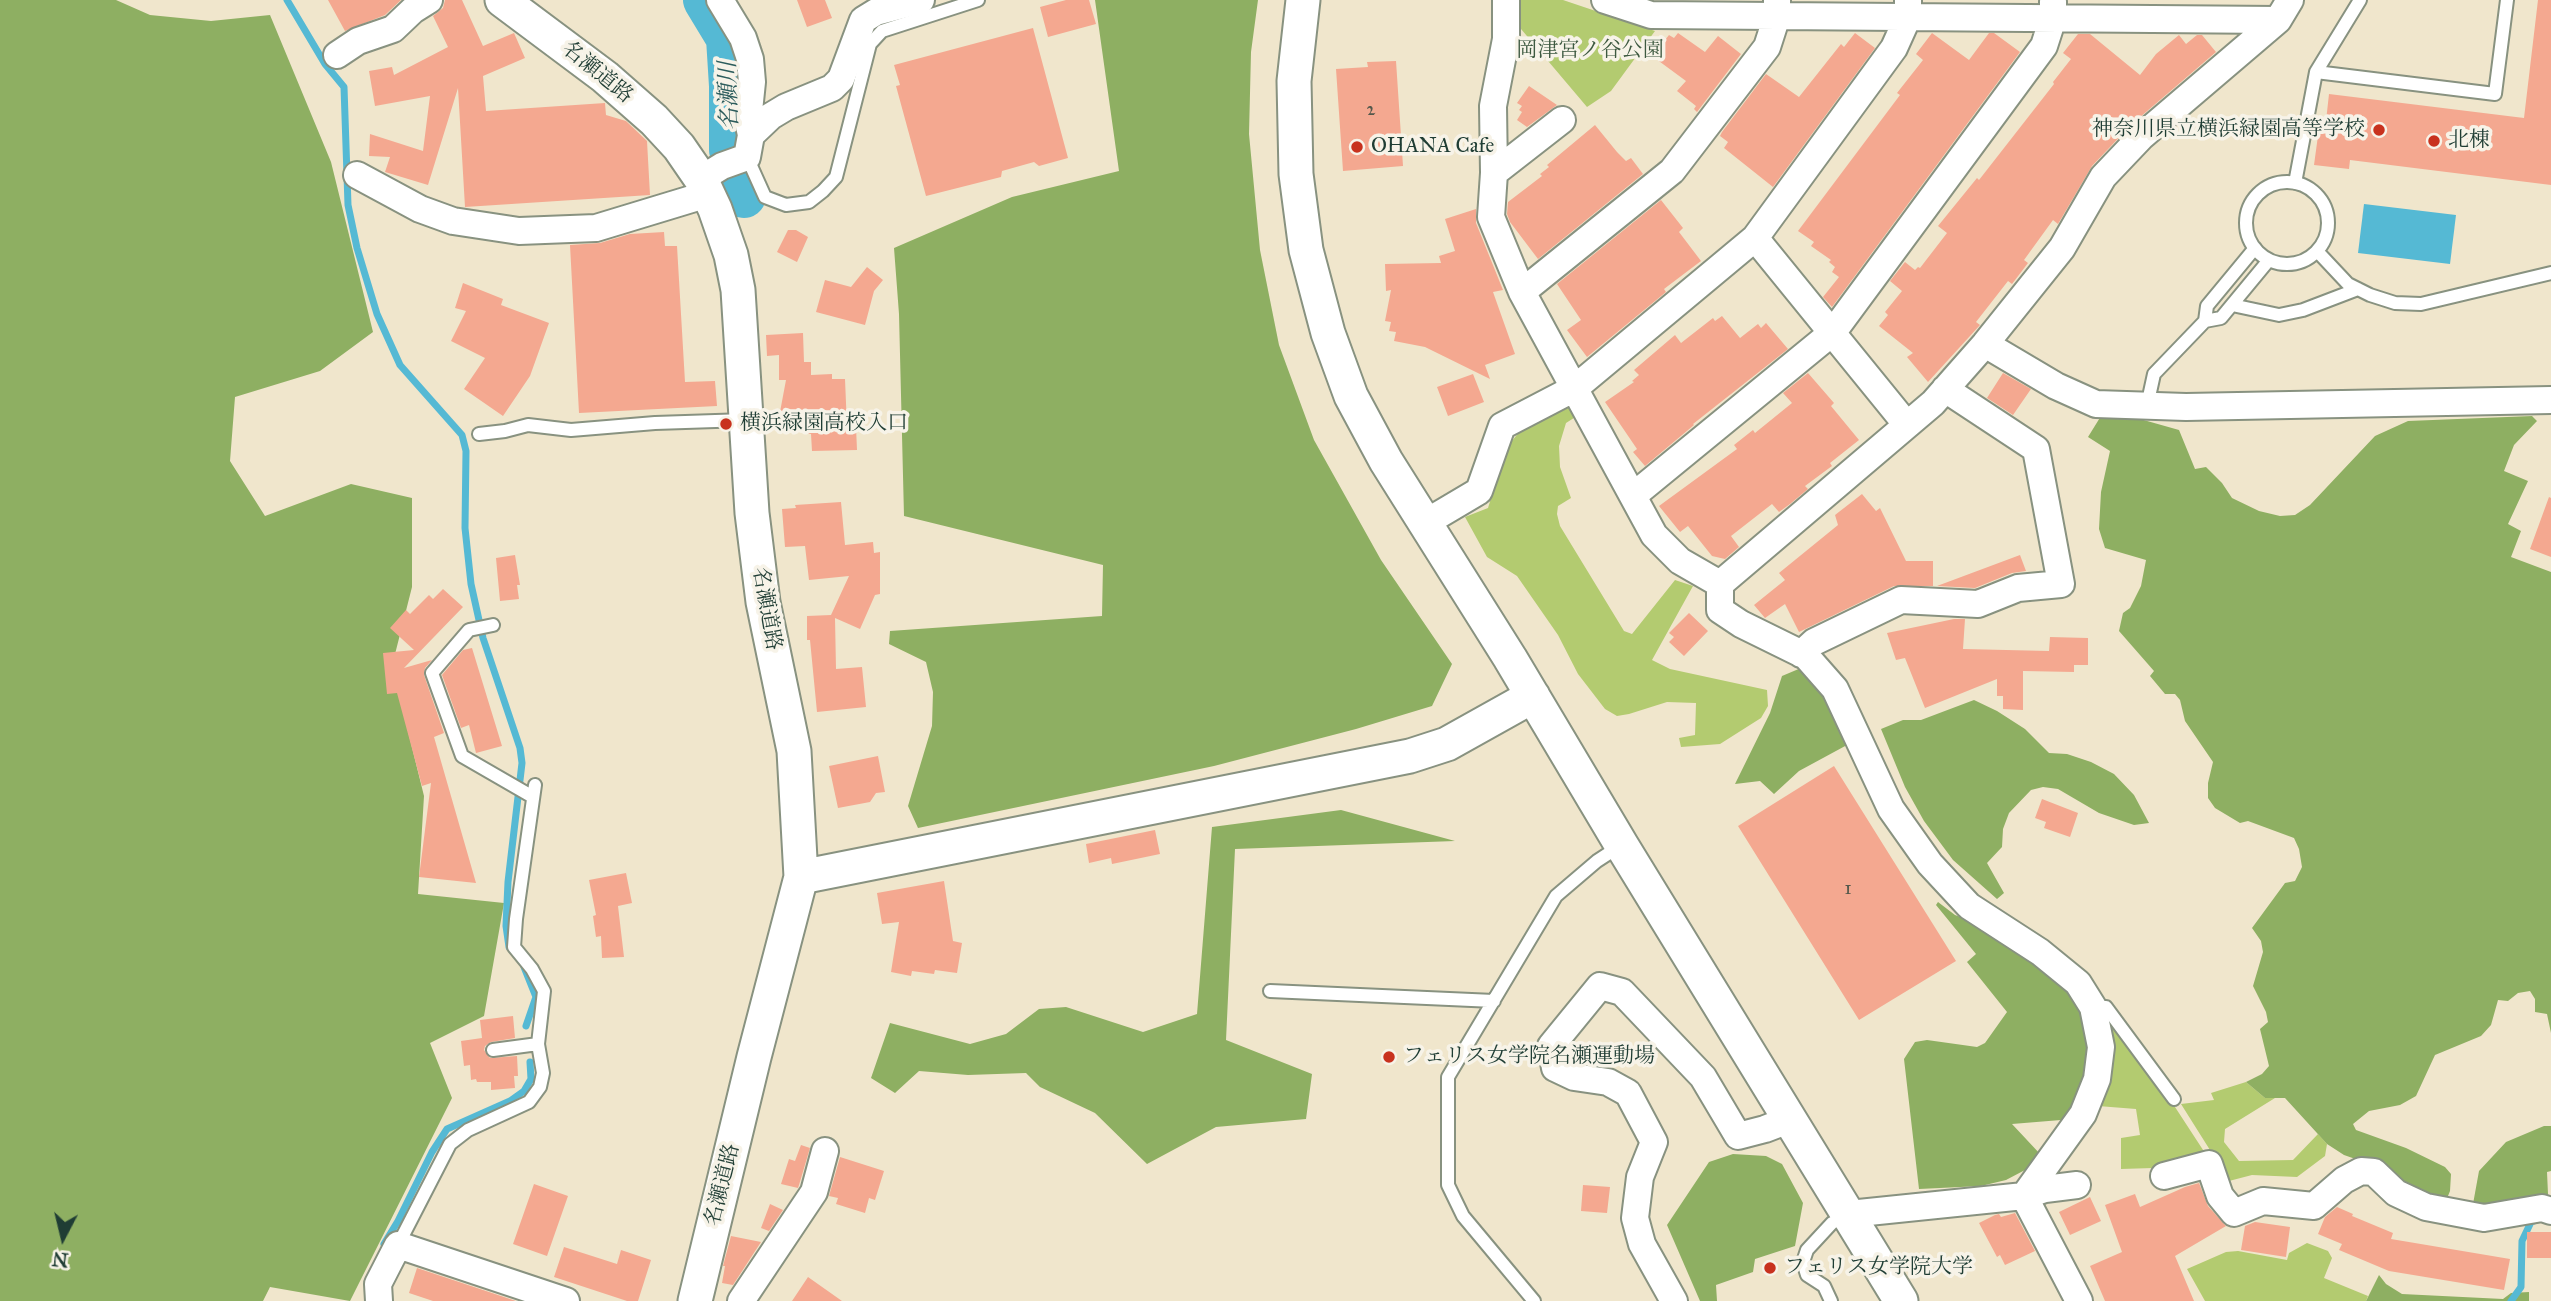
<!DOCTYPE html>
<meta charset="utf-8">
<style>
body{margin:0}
#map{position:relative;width:2551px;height:1301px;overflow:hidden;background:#f0e6cc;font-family:"IM FELL Great Primer",serif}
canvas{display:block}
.north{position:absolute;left:28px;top:1203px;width:70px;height:70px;-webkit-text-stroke:5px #f7f3e8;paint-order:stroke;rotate:187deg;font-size:19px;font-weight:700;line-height:28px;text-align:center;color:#1f3d34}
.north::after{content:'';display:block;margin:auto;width:24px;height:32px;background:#1f3d34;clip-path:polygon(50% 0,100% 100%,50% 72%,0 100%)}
</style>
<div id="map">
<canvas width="2551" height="1301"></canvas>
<div class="north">N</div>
</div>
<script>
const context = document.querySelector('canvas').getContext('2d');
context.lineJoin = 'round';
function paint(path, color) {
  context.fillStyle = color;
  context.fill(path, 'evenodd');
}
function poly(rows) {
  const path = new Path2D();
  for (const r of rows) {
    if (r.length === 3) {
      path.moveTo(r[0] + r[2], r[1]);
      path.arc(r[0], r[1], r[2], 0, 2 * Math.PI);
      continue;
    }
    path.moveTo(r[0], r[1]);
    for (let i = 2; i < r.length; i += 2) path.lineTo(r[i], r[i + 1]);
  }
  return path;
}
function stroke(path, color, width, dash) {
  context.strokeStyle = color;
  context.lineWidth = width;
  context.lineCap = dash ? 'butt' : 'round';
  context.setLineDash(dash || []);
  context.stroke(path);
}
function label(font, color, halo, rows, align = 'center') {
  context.font = font + ' "IM FELL Great Primer","Noto Serif JP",serif';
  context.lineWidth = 7;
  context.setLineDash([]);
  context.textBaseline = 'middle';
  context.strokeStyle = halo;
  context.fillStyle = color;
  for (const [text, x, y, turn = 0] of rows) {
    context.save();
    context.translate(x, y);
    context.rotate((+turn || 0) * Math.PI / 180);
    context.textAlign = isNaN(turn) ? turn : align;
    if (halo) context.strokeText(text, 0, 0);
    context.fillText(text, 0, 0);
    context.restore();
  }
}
paint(poly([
 [1519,0,1563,0,1655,31,1611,91,1587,107,1521,29],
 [1570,407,1577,416,1566,423,1559,446,1560,467,1571,498,1558,506,1557,514,1560,526,1624,631,1632,634,1675,580,1693,586,1652,660,1670,669,1767,690,1768,706,1761,718,1720,744,1681,747,1679,738,1695,735,1696,703,1667,702,1629,714,1617,716,1605,709,1578,674,1558,635,1517,576,1487,557,1465,517,1488,508,1507,447,1520,431],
 [2109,1018,2160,1084,2205,1153,2153,1168,2121,1169,2121,1138,2140,1135,2136,1109,2098,1106,2114,1052],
 [2246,1082,2265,1098,2275,1098,2225,1129,2224,1142,2239,1161,2293,1160,2318,1134,2327,1144,2325,1156,2297,1177,2252,1175,2229,1181,2221,1177,2215,1158,2181,1104,2214,1100,2211,1093],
 [2307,1243,2328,1251,2332,1258,2324,1278,2368,1296,2366,1301,2205,1301,2187,1269,2226,1252,2238,1251,2287,1260,2289,1253]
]), '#b3cb70');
paint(poly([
 [0,0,116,0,150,15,211,21,270,15,331,162,373,332,320,371,235,397,230,461,265,516,351,484,412,498,412,587,392,666,424,796,418,894,504,903,484,1016,430,1043,452,1098,350,1301,270,1287,263,1301,0,1301],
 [1095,0,1258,0,1251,52,1249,134,1260,250,1279,345,1314,440,1381,560,1452,664,1432,706,1356,729,1214,766,918,828,908,806,932,726,933,692,926,662,889,644,890,631,1102,616,1103,565,904,516,899,314,894,248,1012,197,1119,171],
 [2101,416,2140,419,2179,430,2195,469,2206,467,2222,483,2232,498,2259,511,2280,516,2295,515,2310,505,2375,436,2408,421,2532,416,2537,421,2514,445,2504,471,2528,481,2508,524,2521,531,2511,557,2551,572,2551,1033,2547,1014,2535,1012,2535,999,2530,991,2518,993,2508,1001,2498,1000,2491,1025,2481,1036,2435,1055,2416,1096,2400,1105,2369,1111,2353,1124,2356,1130,2406,1148,2445,1167,2451,1174,2450,1191,2446,1201,2443,1203,2364,1162,2344,1155,2327,1144,2285,1098,2265,1098,2246,1082,2262,1074,2269,1066,2260,1029,2268,1022,2266,1012,2253,986,2263,952,2261,941,2252,928,2285,883,2295,881,2302,867,2299,849,2294,838,2248,821,2240,823,2215,808,2208,798,2208,783,2213,762,2185,721,2180,700,2175,694,2165,694,2150,676,2154,671,2119,631,2123,613,2130,608,2141,586,2146,560,2105,548,2099,529,2101,492,2110,451,2088,437],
 [1801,668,1821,690,1847,745,1799,771,1774,794,1760,781,1735,784,1770,713,1782,676],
 [1974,700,1997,711,2025,729,2049,753,2067,754,2091,762,2114,774,2134,795,2149,823,2134,825,2099,813,2058,789,2043,787,2031,790,2009,813,2003,829,2002,847,1987,863,2004,893,1997,899,1953,860,1924,821,1905,787,1881,729,1903,720,1921,720],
 [1341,810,1455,841,1235,849,1226,1040,1312,1074,1306,1119,1216,1127,1147,1164,1095,1113,1040,1087,1026,1073,968,1075,919,1071,895,1093,871,1078,890,1023,970,1044,1006,1034,1039,1009,1066,1007,1143,1032,1197,1014,1212,827],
 [1938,902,1955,915,1984,926,2067,982,2094,1037,2073,1119,2012,1124,2041,1155,2025,1170,2006,1180,1981,1186,1919,1189,1904,1059,1915,1042,1927,1040,1977,1047,1985,1043,2007,1012,1967,962,1976,954,1936,905],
 [2544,1126,2551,1126,2551,1171,2547,1172,2548,1194,2541,1203,2489,1213,2473,1204,2479,1171,2506,1142],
 [1733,1154,1766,1156,1782,1164,1803,1203,1795,1246,1755,1259,1753,1272,1716,1285,1717,1301,1700,1301,1667,1225,1709,1162],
 [2379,1275,2386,1284,2402,1294,2503,1299,2511,1293,2529,1292,2529,1301,2366,1301]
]), '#8eaf62');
paint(poly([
 [2364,204,2456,215,2450,264,2358,253]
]), '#55b9d4');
stroke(poly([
 [287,0,325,64,344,87,348,205,357,248,377,314,400,365,462,435,466,451,465,528,471,584,483,638,520,748,522,763,508,882,506,926,509,947],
 [524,967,536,997,526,1026],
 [384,1244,398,1221,432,1152,447,1129,510,1101,524,1091,531,1079,530,1062],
 [2511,1301,2521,1287,2522,1241,2531,1222,2537,1220]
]), '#55b9d4', 7);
stroke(poly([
 [705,0,728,38,731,86,731,150,744,196]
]), '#55b9d4', 44);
paint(poly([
 [328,0,401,0,385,15,345,31],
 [445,0,462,0,483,46,514,33,525,58,483,76,486,111,605,103,606,115,626,121,647,141,650,195,465,207,458,88,428,185,385,172,390,157,369,156,370,134,423,151,430,96,375,106,369,71,392,67,394,75,448,47,433,16,443,8],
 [797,0,825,0,832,18,807,27],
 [1066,0,1089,0,1096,24,1048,37,1040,7],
 [2538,0,2551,0,2551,185,2350,160,2349,169,2314,165,2320,121,2326,121,2329,94,2524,118],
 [1033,28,1068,158,1039,166,1034,162,1002,171,1001,177,926,196,896,86,900,85,894,65],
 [1678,33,1705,52,1718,36,1741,54,1697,112,1694,109,1696,106,1677,91,1686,81,1652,56,1669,35,1674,38],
 [1855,33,1875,48,1773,187,1724,148,1728,142,1720,136,1722,132,1766,74,1799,97,1841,44,1844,47],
 [1932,33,1969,60,1989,33,1994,33,2020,52,1832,307,1823,297,1839,277,1832,272,1835,267,1829,262,1831,260,1811,246,1814,242,1798,231,1900,95,1897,93,1923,60,1916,54],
 [2078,34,2090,34,2140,75,2156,54,2179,35,2186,44,2197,35,2202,35,2216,52,2132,124,2092,166,2058,224,2053,220,2024,260,2028,263,2012,284,2008,281,1976,322,1980,325,1928,382,1907,357,1913,353,1879,326,1888,315,1885,312,1902,291,1890,281,1905,262,1915,270,1918,267,1920,268,1947,233,1938,226,1977,178,1979,180,2054,84,2053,82,2071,59,2063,53],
 [1396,61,1403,166,1343,171,1336,69,1368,67,1367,62],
 [1529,86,1557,105,1527,127,1517,120,1522,112,1519,110,1522,106,1517,103],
 [1595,125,1617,152,1626,161,1631,158,1643,174,1538,259,1510,222,1507,214,1508,202,1542,176,1540,174,1549,167,1547,165],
 [1661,200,1683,228,1679,232,1701,261,1664,289,1666,292,1587,357,1567,330,1581,320,1557,284],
 [1476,209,1476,223,1503,290,1493,292,1515,354,1485,365,1490,379,1425,347,1394,341,1396,332,1389,331,1391,322,1385,321,1391,290,1386,291,1385,264,1441,263,1439,256,1455,251,1445,219],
 [788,230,796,230,808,237,797,262,777,252],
 [664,232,665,246,677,246,685,382,715,381,717,406,579,413,570,245,600,243,630,234],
 [867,267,883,280,874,291,865,325,816,312,825,280,851,287],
 [463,283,503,299,501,305,549,323,530,376,503,416,464,389,485,358,451,341,466,311,455,308],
 [1722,316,1740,338,1758,324,1761,328,1766,323,1788,349,1693,424,1694,425,1645,466,1633,452,1637,449,1605,402,1634,382,1632,381,1639,375,1634,370,1675,335,1681,343,1713,318,1715,321],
 [803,333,804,362,811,362,811,375,832,374,832,379,845,379,847,427,856,427,857,450,812,451,811,434,781,429,784,412,780,412,786,380,779,380,779,355,767,356,766,335],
 [1808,373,1834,403,1831,406,1859,440,1830,463,1832,466,1805,486,1808,489,1790,504,1779,512,1772,504,1731,536,1739,547,1725,559,1712,556,1688,526,1680,532,1659,506,1737,449,1734,445,1753,430,1755,433,1792,403,1783,393],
 [2003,373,2031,389,2013,415,1987,398],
 [1473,374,1484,402,1448,416,1437,387],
 [1862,494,1876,511,1880,508,1906,561,1933,561,1933,586,1894,586,1799,632,1785,604,1765,618,1754,605,1785,580,1779,573,1838,525,1835,515],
 [2549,497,2551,498,2551,557,2530,549],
 [841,502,845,545,873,542,874,553,880,552,880,594,875,595,860,629,835,618,836,669,862,667,866,707,817,712,810,640,807,640,807,616,831,615,849,576,809,580,805,546,785,547,782,509,796,508,795,505],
 [515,555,520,585,517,585,519,599,500,601,496,558],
 [2020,555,2026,571,2012,573,1975,588,1937,586],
 [443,589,463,607,404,668,432,660,425,668,424,675,444,733,434,737,476,883,419,877,431,783,422,786,397,693,387,694,383,653,414,650,390,628,406,610,410,614,429,595,433,599],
 [1689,613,1708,631,1684,656,1669,642,1674,637,1669,633],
 [1954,619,1965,619,1963,649,2049,651,2050,637,2088,638,2088,665,2074,665,2074,672,2023,671,2023,710,2003,709,2003,696,1997,696,1997,679,1925,708,1905,658,1896,660,1887,633],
 [472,648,502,746,476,753,469,725,461,728,442,675,463,650],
 [878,756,885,792,876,793,870,802,838,808,829,766],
 [1834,766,1956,961,1859,1020,1738,826],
 [2042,799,2078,813,2070,837,2044,828,2046,822,2035,818],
 [1155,830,1160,854,1112,864,1111,858,1089,863,1086,844],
 [626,873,632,903,618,906,624,957,602,958,601,936,596,937,593,916,596,915,589,880],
 [944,881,953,941,962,943,957,973,935,970,934,974,912,971,911,976,891,972,899,922,882,924,877,893],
 [513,1016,515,1038,491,1042,485,1046,484,1050,490,1058,517,1056,518,1076,514,1076,515,1088,491,1090,491,1082,477,1082,476,1079,471,1080,470,1065,464,1066,461,1041,482,1038,480,1020],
 [801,1145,810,1148,799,1185,798,1188,781,1184,789,1159,795,1161],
 [840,1157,884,1171,875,1200,869,1198,865,1213,836,1204,838,1198,829,1196],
 [2199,1183,2208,1206,2226,1226,2175,1256,2194,1301,2105,1301,2090,1266,2122,1252,2105,1205,2135,1194,2140,1207,2185,1187],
 [534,1184,568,1196,547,1256,513,1244],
 [1583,1185,1610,1187,1607,1213,1581,1211],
 [2090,1197,2101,1221,2070,1235,2059,1212],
 [770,1204,783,1210,769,1231,761,1228],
 [2337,1207,2353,1214,2352,1216,2393,1233,2391,1239,2510,1259,2504,1290,2389,1271,2339,1250,2342,1244,2318,1234,2325,1217],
 [2015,1213,2035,1251,2005,1265,2000,1255,1997,1257,1979,1223,1995,1215,1999,1214,2001,1217],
 [2255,1222,2290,1227,2286,1257,2241,1250,2245,1226],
 [2527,1232,2551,1232,2551,1258,2527,1258],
 [731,1236,761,1242,733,1285,722,1283,725,1266,723,1266],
 [564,1247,617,1264,621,1250,651,1260,638,1301,627,1301,554,1277],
 [417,1268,516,1301,433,1301,409,1293],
 [808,1277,842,1301,792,1301]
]), '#f4a890');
const service = poly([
 [2316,72,2495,94,2507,0],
 [747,157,765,197,786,205,809,202,823,191,836,177,870,44,882,31,978,0],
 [2287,223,41],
 [2295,183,2316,72,2360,0],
 [2317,251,2348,284,2370,295,2395,303,2421,304,2551,273],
 [2232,305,2279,315,2303,310,2358,289],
 [2205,321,2221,318,2269,260],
 [2147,406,2154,374,2205,321,2207,306,2255,248],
 [479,434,505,431,528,425,571,430,655,423,746,420],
 [493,625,469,630,432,673,462,756,533,797],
 [1270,991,1494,1001],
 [2093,1007,2106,1007,2174,1099],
 [493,1050,538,1044],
 [398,1245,450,1144,468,1130,529,1102,540,1087,543,1073,538,1044,544,991,532,969,514,947,516,919,535,785],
 [1534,1301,1463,1216,1448,1185,1448,1077,1556,896,1597,861,1620,846],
 [1831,1301,1824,1286,1807,1275,1803,1262,1807,1250,1832,1223,1846,1216]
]);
const minor = poly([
 [1506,0,1506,39,1493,106,1494,173,1491,217,1522,292,1654,535,1680,561,1720,584,1720,610,1741,624,1806,656,1835,689,1891,809,1930,864,1969,906,2040,952,2078,983,2093,1007,2101,1047,2097,1079,2083,1114,2024,1196],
 [1605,0,1651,15,2278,20],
 [337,55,358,41,393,29,413,10,429,0],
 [751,135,771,116,786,107,832,88,841,79,863,20,876,12,921,0],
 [1494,173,1562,120],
 [357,175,420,209,453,221,519,231,596,228,708,194],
 [701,179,722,166,747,157,751,135,748,121,752,82,750,59,743,38,720,0],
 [1755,238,1907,425],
 [1522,292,1672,171,1767,47,1777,16,1777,0],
 [1985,344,2056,386,2096,404,2186,407,2551,400],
 [1634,495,1833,332,2044,46,2053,18,2053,2],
 [1425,523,1479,491,1502,426,1575,388,1755,238,1894,48,1908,17,1908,0],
 [1720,584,1933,403,1985,344,2062,248,2103,177,2142,136,2278,20,2290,0],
 [1801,654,1814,642,1901,600,1978,604,2018,588,2061,584,2036,449,1945,389],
 [2164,1176,2209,1164,2220,1196,2234,1213,2263,1201,2314,1206,2344,1180,2361,1171,2374,1172,2396,1193,2426,1207,2484,1218,2542,1208,2551,1211],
 [2024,1196,2079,1301],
 [1849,1214,2024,1196,2045,1189,2077,1185],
 [379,1301,378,1284,398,1245,566,1301],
 [741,1301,814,1192,825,1151],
 [1674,1301,1642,1244,1635,1218,1640,1177,1654,1142,1628,1093,1608,1082,1574,1077,1555,1068,1551,1046,1600,986,1622,992,1703,1077,1738,1136,1765,1129,1791,1119]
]);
const tertiary = poly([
 [502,0,605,77,654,120,679,147,701,179,715,209,731,255,738,290,752,513,763,602,794,751,801,877,754,1057,695,1301],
 [1303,0,1294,81,1296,174,1306,250,1328,333,1351,396,1386,461,1510,658,1622,846,1901,1301],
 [801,877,1410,756,1447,744,1533,696]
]);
stroke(service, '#889280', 16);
stroke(minor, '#889280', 30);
stroke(tertiary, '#889280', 37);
stroke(service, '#fff', 12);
stroke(minor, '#fff', 26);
stroke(tertiary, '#fff', 33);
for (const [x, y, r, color] of [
 [2379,130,7,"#c8321e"],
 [2434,141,7,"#c8321e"],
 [1357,147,7,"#c8321e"],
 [726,424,7,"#c8321e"],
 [1389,1057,7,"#c8321e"],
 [1770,1268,7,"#c8321e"]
]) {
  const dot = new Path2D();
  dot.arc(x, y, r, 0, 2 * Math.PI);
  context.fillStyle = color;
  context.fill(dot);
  stroke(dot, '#f7f3e8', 2.5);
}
label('18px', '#54584b', null, [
 ["2",1371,111],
 ["1",1848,890]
]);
label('21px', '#3d5940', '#f7f3e8', [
 ["岡津宮ノ谷公園",1590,51]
]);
label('21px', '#1f3d34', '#f7f3e8', [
 ["名瀬道路",597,73,39],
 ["名瀬道路",766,609,80],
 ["名瀬道路",723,1185,-76]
]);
label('21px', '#1f3d34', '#f7f3e8', [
 ["神奈川県立横浜緑園高等学校",2365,130,"right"],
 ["北棟",2448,141],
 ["OHANA Cafe",1371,147],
 ["横浜緑園高校入口",740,424],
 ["フェリス女学院名瀬運動場",1403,1057],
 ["フェリス女学院大学",1784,1268]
], 'left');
label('italic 23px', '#2c5c5c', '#f7f3e8', [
 ["名瀬川",730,96,-92]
]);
</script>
